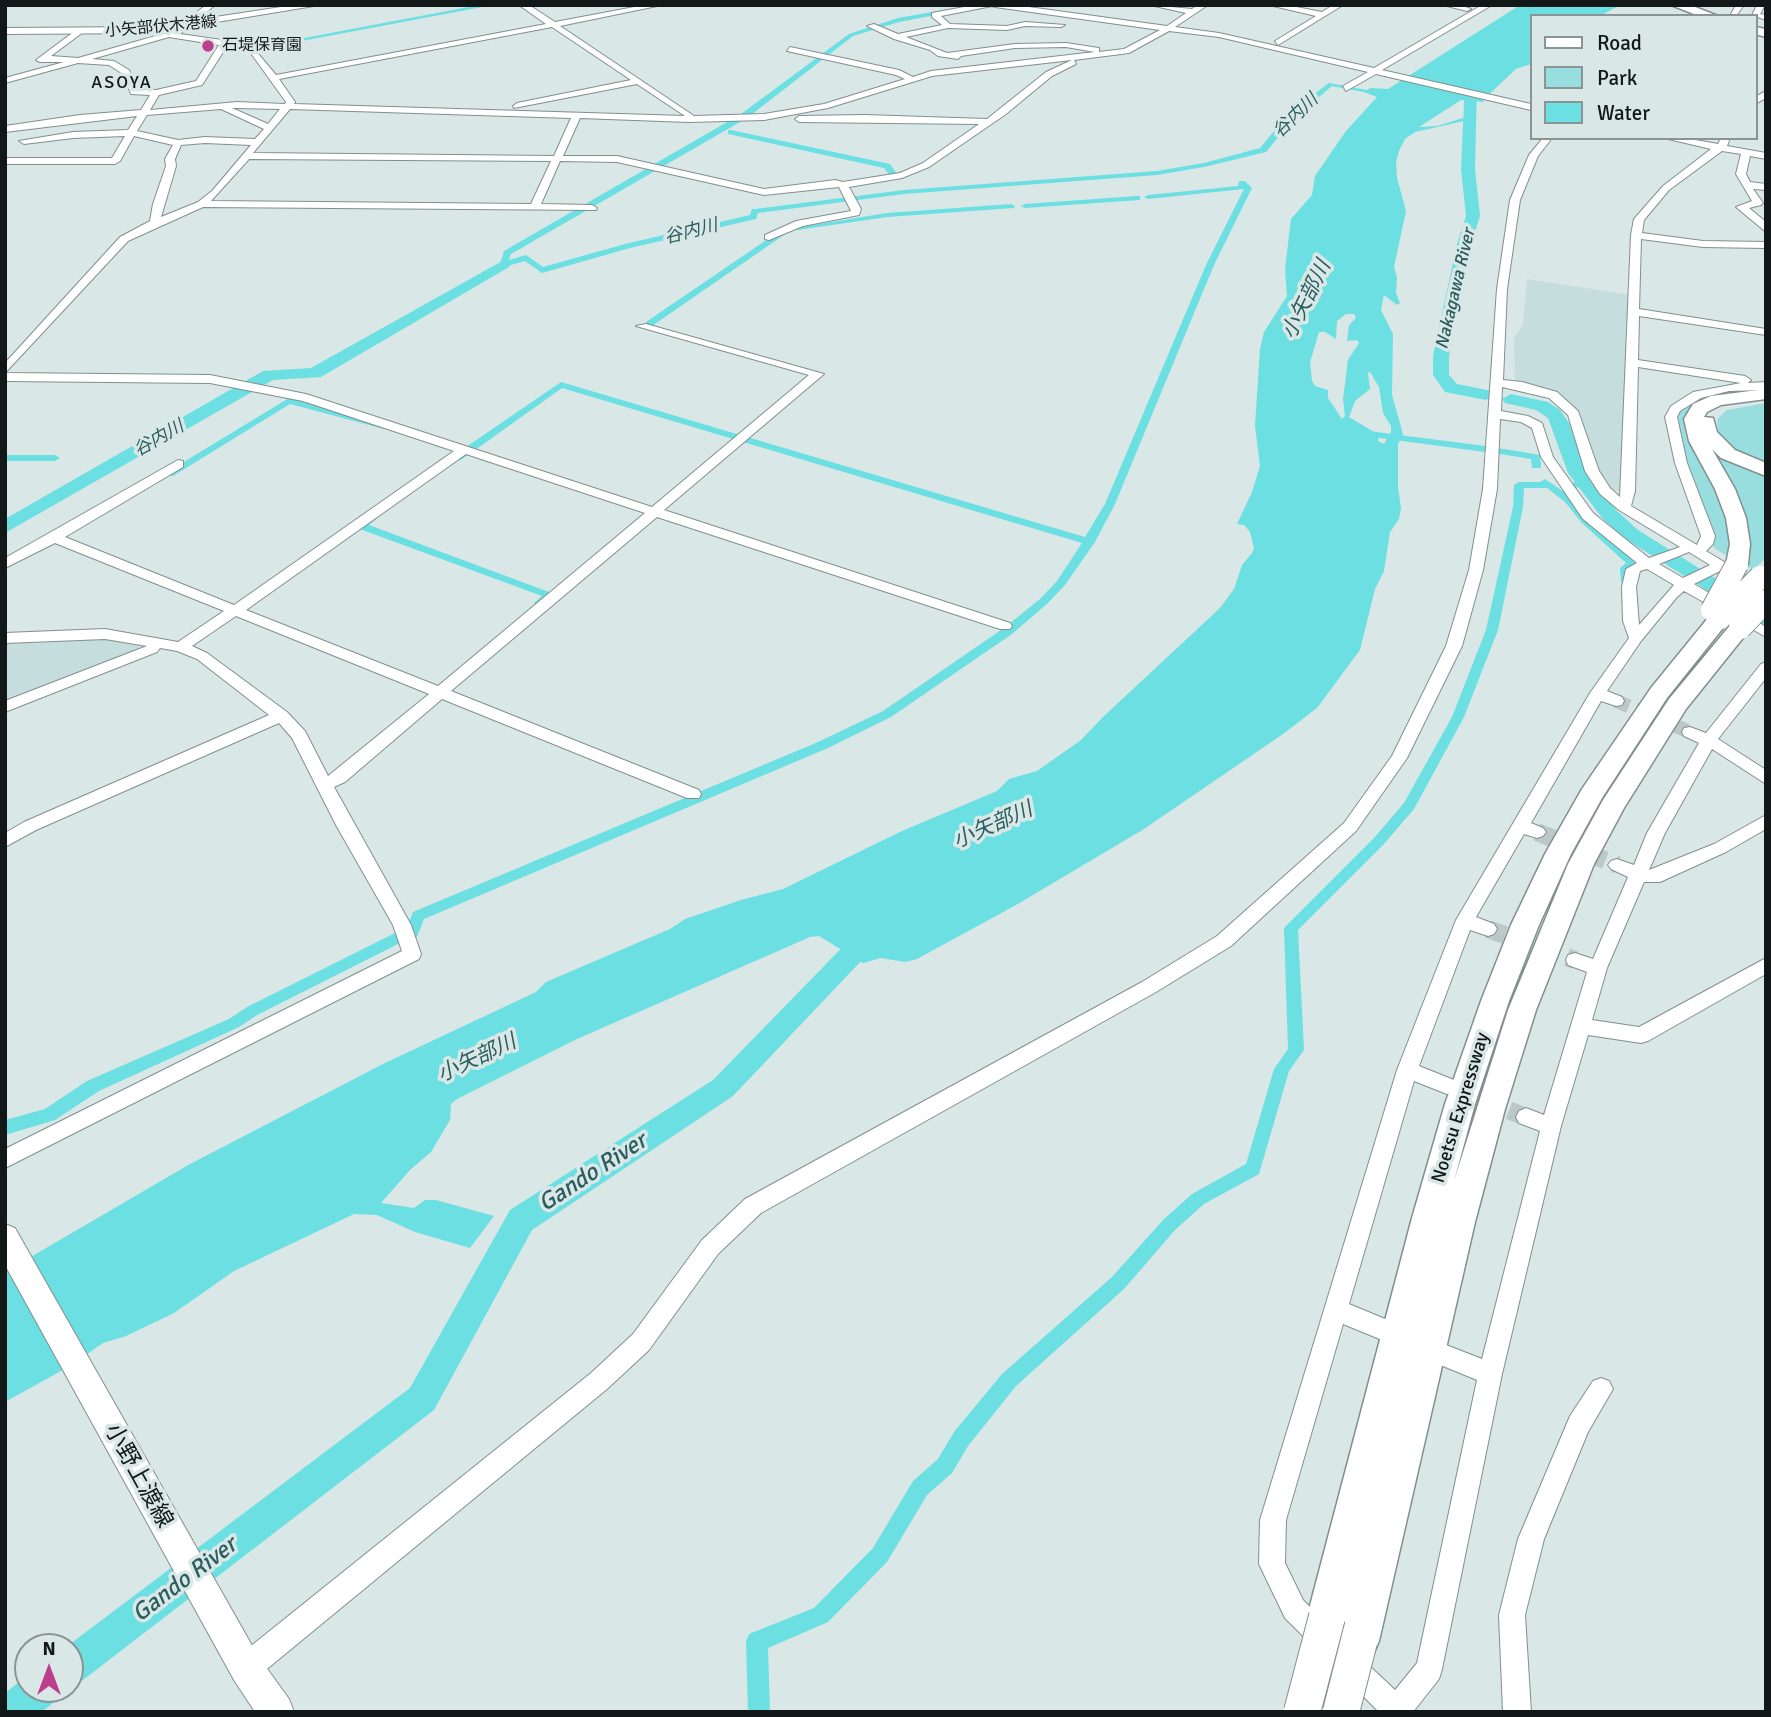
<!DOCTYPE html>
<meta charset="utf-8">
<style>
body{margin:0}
#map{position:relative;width:1771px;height:1717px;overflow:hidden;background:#dae7e7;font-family:Signika,sans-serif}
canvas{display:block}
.frame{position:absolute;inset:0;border:7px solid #121717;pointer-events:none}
.legend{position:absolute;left:1530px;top:14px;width:228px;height:126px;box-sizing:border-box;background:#dae7e7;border:2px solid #8a9494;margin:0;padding:9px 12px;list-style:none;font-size:21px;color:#121717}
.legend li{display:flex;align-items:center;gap:14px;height:35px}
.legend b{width:35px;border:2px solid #8a9494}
.north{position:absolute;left:14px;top:1633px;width:70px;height:70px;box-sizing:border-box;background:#dae7e7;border:2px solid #8a9494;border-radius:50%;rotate:0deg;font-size:19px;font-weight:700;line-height:28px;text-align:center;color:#121717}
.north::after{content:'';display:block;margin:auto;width:24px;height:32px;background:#bc3e8c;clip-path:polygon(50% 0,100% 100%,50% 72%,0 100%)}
</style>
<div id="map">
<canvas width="1771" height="1717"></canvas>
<div class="frame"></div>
<ul class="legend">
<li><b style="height:9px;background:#fff"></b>Road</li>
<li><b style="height:19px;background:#99dedf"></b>Park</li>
<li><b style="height:19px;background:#6bdfe1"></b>Water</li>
</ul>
<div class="north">N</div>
</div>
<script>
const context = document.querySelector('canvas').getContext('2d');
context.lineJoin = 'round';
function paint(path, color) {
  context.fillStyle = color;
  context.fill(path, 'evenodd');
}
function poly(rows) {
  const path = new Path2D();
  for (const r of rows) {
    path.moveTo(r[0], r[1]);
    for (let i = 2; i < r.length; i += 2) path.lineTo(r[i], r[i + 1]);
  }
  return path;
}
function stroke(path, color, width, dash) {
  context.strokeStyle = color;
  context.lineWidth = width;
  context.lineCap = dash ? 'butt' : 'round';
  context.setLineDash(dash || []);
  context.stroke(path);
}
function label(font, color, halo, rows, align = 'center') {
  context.font = font + ' Signika,"Noto Sans JP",sans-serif';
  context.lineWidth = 7;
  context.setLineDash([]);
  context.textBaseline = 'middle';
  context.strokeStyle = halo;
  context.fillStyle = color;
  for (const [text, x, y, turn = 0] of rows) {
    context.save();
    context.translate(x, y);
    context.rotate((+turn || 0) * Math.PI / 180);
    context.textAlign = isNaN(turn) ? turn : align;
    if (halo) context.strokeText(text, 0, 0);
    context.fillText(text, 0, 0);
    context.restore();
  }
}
paint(poly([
 [1527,279,1631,295,1620,491,1608,489,1598,472,1587,445,1581,420,1572,407,1515,383,1514,338,1523,325],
 [97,638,140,643,137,651,5,704,5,640]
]), '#c5dddd');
paint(poly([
 [1749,388,1766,391,1729,392,1705,398,1693,406,1732,536,1729,557,1714,548,1679,446,1675,423,1680,410,1695,398,1710,393],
 [1766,403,1766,463,1736,451,1719,433,1717,419,1727,410],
 [1704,440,1766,473,1766,558,1753,570,1744,565]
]), '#99dedf');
paint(poly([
 [1520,5,1620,5,1600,16,1531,16,1531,64,1516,69,1483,100,1484,102,1461,100,1419,127,1437,126,1463,118,1464,121,1415,132,1405,139,1399,151,1396,162,1397,178,1406,211,1394,267,1397,277,1396,293,1400,303,1397,305,1384,295,1381,310,1393,334,1392,395,1403,434,1398,444,1398,487,1401,508,1399,519,1390,532,1384,571,1375,589,1360,650,1317,708,1283,734,1144,829,1016,905,917,959,905,962,881,958,863,963,819,936,810,937,577,1039,457,1099,451,1104,450,1120,431,1152,410,1170,381,1203,414,1208,425,1200,436,1200,494,1216,470,1248,415,1232,377,1215,354,1214,234,1271,174,1313,126,1336,103,1343,70,1366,5,1402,5,1272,190,1164,385,1063,536,992,546,982,670,929,685,919,741,900,783,889,902,831,997,791,1009,779,1037,771,1081,740,1104,716,1220,608,1234,589,1242,565,1252,553,1254,548,1250,532,1244,525,1237,524,1252,492,1260,466,1255,426,1260,349,1264,332,1287,296,1285,269,1291,219,1312,195,1315,176,1346,131,1377,97,1364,92,1370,88,1388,89],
 [1346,314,1354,314,1356,318,1349,325,1347,341,1357,340,1359,343,1348,360,1343,399,1345,416,1342,419,1328,398,1328,390,1315,386,1312,381,1310,362,1319,332,1325,332,1336,339,1337,321],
 [1370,372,1379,387,1383,413,1391,426,1391,432,1384,444,1378,441,1379,435,1349,417,1355,401,1370,389,1368,373]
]), '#6bdfe1');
paint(poly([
 [479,5,493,5,254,50,251,48,479,5],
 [949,9,951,12,899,22,853,36,747,118,511,254,509,260,526,255,543,267,625,244,750,215,752,209,755,209,904,190,1157,171,1204,163,1260,148,1289,113,1329,83,1388,94,1385,96,1332,86,1295,117,1266,152,1204,167,1157,175,904,194,758,213,756,219,630,248,542,273,525,261,504,267,500,264,504,251,741,114,849,34,898,18,949,9],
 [731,130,890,164,897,174,890,176,884,168,728,134,728,130,731,130],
 [1239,181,1245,181,1252,188,1214,265,1115,504,1095,542,1065,585,1048,603,1012,634,891,717,828,748,424,919,417,937,407,937,405,933,413,912,818,742,883,711,1004,628,1040,599,1057,581,1082,543,562,388,461,460,453,460,453,456,561,382,1085,537,1105,504,1206,265,1244,189,1148,199,1144,197,1148,195,1238,186,1239,181],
 [1137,196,1140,196,1140,200,1025,208,1021,206,1025,204,1137,196],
 [1011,204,1015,206,1014,208,887,217,798,230,794,228,887,213,1011,204],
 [784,228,791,230,652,326,646,326,646,322,784,228],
 [289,398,389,426,384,429,290,404,173,476,165,476,164,474,289,398],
 [1361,430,1485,446,1490,449,1485,452,1357,435,1357,431,1361,430],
 [1498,448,1540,455,1541,466,1540,468,1532,468,1531,459,1494,453,1493,451,1498,448],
 [5,455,55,455,60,458,55,461,5,461,5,455],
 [1545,479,1573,498,1590,519,1638,564,1632,569,1629,582,1621,582,1620,568,1626,563,1582,523,1565,502,1547,488,1524,488,1523,507,1498,630,1464,717,1414,809,1384,844,1298,930,1304,1050,1289,1071,1259,1174,1204,1204,1175,1230,1124,1289,1016,1386,968,1446,952,1473,927,1495,887,1562,828,1622,768,1648,770,1712,748,1712,746,1642,749,1634,814,1608,873,1548,913,1481,938,1459,954,1432,1002,1374,1112,1277,1163,1220,1192,1194,1246,1164,1274,1069,1288,1049,1284,928,1374,838,1404,803,1452,717,1486,630,1513,507,1514,485,1519,482,1540,482,1545,479],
 [1576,482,1585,482,1590,485,1585,488,1572,487,1572,483,1576,482],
 [375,513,380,516,369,525,557,595,544,605,536,605,534,603,542,596,357,528,357,524,375,513],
 [397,932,402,934,404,938,402,942,257,1015,239,1027,99,1091,55,1120,5,1135,5,1120,45,1109,87,1081,229,1019,247,1007,397,932]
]), '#6bdfe1');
paint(poly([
 [1466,66,1470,68,1477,82,1475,169,1480,216,1471,244,1449,356,1449,375,1457,384,1492,391,1494,395,1486,400,1445,392,1433,375,1433,356,1457,244,1466,216,1461,169,1465,82,1460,70,1466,66],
 [504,260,511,264,509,267,321,377,273,380,5,533,5,519,263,371,311,368,504,260],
 [1511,394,1548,402,1560,410,1569,423,1586,472,1617,511,1638,530,1766,610,1766,625,1759,623,1624,538,1603,519,1568,473,1548,418,1536,410,1505,403,1502,399,1511,394],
 [873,922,882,925,886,932,882,939,733,1096,532,1230,434,1410,83,1680,70,1686,70,1647,66,1647,410,1388,510,1210,713,1080,864,925,873,922],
 [28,1675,28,1689,60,1689,54,1702,42,1712,5,1712,5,1693,28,1675]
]), '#6bdfe1');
stroke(poly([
 [1616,701,1690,732]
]), '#bcc8c8', 14, [14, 7]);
stroke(poly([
 [1537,832,1617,865],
 [1488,929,1575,960],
 [1483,1100,1526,1117]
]), '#bcc8c8', 18, [18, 10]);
const minor = poly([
 [206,5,215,5,180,34,250,44,276,75,546,24,519,5,529,5,555,22,645,5,662,5,560,26,694,116,764,114,824,104,905,79,896,75,787,51,790,47,899,70,913,77,931,71,1095,52,1066,47,1015,48,961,56,958,59,938,56,930,50,894,39,867,26,874,24,898,34,942,25,932,17,932,13,975,5,1014,5,1167,26,1186,13,1150,5,1192,9,1198,5,1208,5,1175,27,1219,33,1374,68,1482,5,1492,5,1382,70,1531,104,1531,110,1376,74,1346,91,1343,86,1368,72,1219,37,1169,31,1129,53,1074,60,1076,64,1052,76,1006,114,929,167,902,178,849,187,861,209,859,215,803,226,769,240,765,239,765,235,796,221,851,211,839,187,764,195,617,162,560,161,541,204,592,205,597,208,596,210,203,207,128,241,5,373,210,375,306,394,652,507,809,375,636,326,646,324,824,374,664,510,1010,623,1012,626,1010,629,1000,629,657,517,451,691,699,790,701,794,699,798,687,798,442,699,345,782,334,787,411,925,421,954,419,959,5,1168,5,1149,402,951,393,925,336,825,292,738,279,723,36,830,5,847,5,833,24,822,269,715,197,659,177,651,160,648,157,652,5,712,5,701,147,646,105,639,5,643,5,633,105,629,178,642,224,611,55,543,5,568,5,558,178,460,183,461,183,467,65,537,234,605,454,451,303,401,210,383,5,381,5,363,120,237,150,221,153,204,166,166,165,159,173,145,134,136,120,161,115,164,5,164,5,158,112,158,125,136,73,138,24,144,19,141,73,132,128,130,137,116,5,132,5,126,80,115,141,110,150,95,131,94,123,74,109,65,78,63,5,83,5,78,64,62,40,62,36,60,75,31,82,33,51,56,78,58,173,31,206,5],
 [992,6,995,7,1160,30,1124,49,1099,52,1099,48,1066,43,1015,44,947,53,906,37,948,28,1007,30,1025,26,1061,27,1065,25,1025,22,1007,26,950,24,941,16,992,6],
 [552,27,631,80,517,103,513,106,514,108,637,84,685,116,294,104,295,102,279,79,552,27],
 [169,37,219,45,196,81,156,90,138,90,129,70,114,61,92,59,169,37],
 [227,46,245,48,250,52,286,102,285,104,237,102,150,110,159,95,202,85,227,46],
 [1072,60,1046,72,987,119,865,115,799,116,795,119,799,122,979,124,923,163,900,173,843,182,835,180,764,189,617,156,563,156,580,118,689,122,764,120,828,108,932,76,1072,60],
 [232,108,237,108,280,109,268,124,232,108],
 [221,109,264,129,255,139,205,137,178,140,137,131,147,115,221,109],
 [290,109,571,118,554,156,253,153,290,109],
 [205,143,251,145,212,191,198,202,161,217,176,166,175,159,181,145,205,143],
 [249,159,551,161,531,204,211,201,249,159],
 [466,454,645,513,438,686,246,610,466,454],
 [236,616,429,694,328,776,305,731,287,712,207,653,192,646,236,616],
 [1269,5,1286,5,1322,12,1333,5,1343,5,1278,45,1275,41,1316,16,1269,5],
 [1443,5,1460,5,1471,9,1467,11,1443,5],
 [1736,5,1744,5,1736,16,1730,16,1736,5],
 [1757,5,1765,5,1760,14,1766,15,1766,20,1752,15,1757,5],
 [1766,91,1766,98,1755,104,1755,97,1766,91],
 [1543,138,1552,138,1538,156,1520,200,1507,289,1503,380,1522,382,1557,392,1578,411,1599,471,1610,488,1620,497,1631,235,1634,219,1663,186,1711,149,1664,138,1684,138,1718,144,1721,138,1730,138,1727,146,1766,153,1766,159,1750,156,1746,174,1750,182,1766,184,1766,190,1753,189,1763,203,1761,205,1749,208,1766,222,1766,232,1736,207,1752,201,1736,174,1741,154,1722,151,1669,190,1644,220,1642,233,1703,241,1766,242,1766,248,1703,247,1641,239,1639,309,1766,329,1766,335,1639,316,1638,360,1745,376,1751,380,1748,383,1766,382,1766,390,1729,391,1701,398,1680,411,1677,417,1687,463,1715,536,1713,544,1706,551,1766,587,1766,595,1758,594,1720,571,1694,584,1766,627,1766,637,1684,591,1677,597,1641,641,1607,691,1622,697,1624,701,1622,705,1616,706,1601,701,1531,823,1543,828,1546,832,1543,836,1537,838,1524,834,1476,917,1494,924,1497,929,1494,934,1488,936,1470,930,1419,1066,1454,1080,1457,1086,1454,1092,1447,1094,1414,1081,1349,1304,1390,1321,1393,1329,1390,1337,1382,1340,1343,1324,1286,1520,1285,1563,1303,1600,1333,1630,1337,1639,1333,1648,1324,1652,1315,1648,1285,1618,1259,1564,1260,1520,1397,1070,1456,920,1590,693,1629,638,1623,621,1622,587,1626,569,1637,563,1583,519,1541,457,1532,428,1521,422,1500,419,1497,489,1483,570,1462,646,1407,758,1356,831,1231,946,1156,992,761,1213,718,1254,649,1350,607,1389,256,1678,246,1681,236,1678,233,1668,236,1658,591,1373,633,1334,702,1240,745,1199,1142,982,1217,936,1344,823,1392,756,1446,646,1469,570,1483,489,1497,289,1510,200,1529,155,1543,138],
 [1638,367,1741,383,1693,392,1671,406,1665,417,1675,463,1701,536,1697,545,1631,506,1635,491,1638,367],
 [1502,387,1549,398,1568,415,1585,471,1600,494,1619,510,1680,547,1649,558,1593,513,1553,457,1542,423,1528,416,1501,411,1502,387],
 [1689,552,1710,565,1683,578,1659,564,1689,552],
 [1647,569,1674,585,1639,625,1636,587,1640,571,1647,569],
 [1766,662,1766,678,1718,739,1766,770,1766,784,1712,749,1665,833,1649,870,1714,844,1766,815,1766,829,1726,852,1660,882,1644,882,1607,968,1592,1020,1639,1027,1766,958,1766,974,1648,1041,1641,1043,1588,1035,1561,1126,1502,1374,1442,1669,1439,1679,1413,1712,1379,1712,1342,1675,1338,1666,1342,1657,1351,1653,1360,1657,1395,1690,1417,1663,1477,1380,1438,1364,1434,1356,1438,1348,1446,1345,1482,1359,1540,1131,1519,1123,1516,1117,1519,1111,1526,1108,1544,1115,1587,972,1568,965,1566,960,1568,955,1575,953,1593,959,1628,877,1611,869,1608,865,1611,861,1617,859,1634,865,1647,833,1699,743,1684,736,1682,732,1684,728,1690,727,1706,733,1761,664,1766,662],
 [1601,1378,1609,1381,1613,1389,1588,1432,1544,1539,1525,1615,1531,1712,1503,1712,1499,1615,1518,1539,1570,1416,1593,1381,1601,1378]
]);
const major = poly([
 [294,5,320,5,150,33,5,34,5,28,150,27,294,5],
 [5,1224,15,1228,258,1656,289,1699,294,1712,255,1712,234,1680,5,1265,5,1224]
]);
const highway = poly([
 [1671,5,1690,5,1718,16,1699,16,1671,5],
 [1755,27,1766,29,1766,37,1755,34,1755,27],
 [1766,389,1766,399,1721,405,1707,412,1704,417,1713,418,1717,432,1735,450,1766,463,1766,476,1721,458,1712,449,1735,489,1746,518,1750,544,1748,564,1744,568,1737,570,1730,568,1726,564,1730,544,1726,518,1715,489,1689,441,1684,419,1693,404,1711,396,1766,389],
 [1720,611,1728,613,1731,618,1667,698,1602,798,1571,854,1539,925,1509,1001,1475,1104,1454,1181,1508,1010,1568,864,1603,800,1669,699,1732,623,1748,623,1751,628,1686,709,1624,808,1594,864,1536,1010,1505,1109,1475,1222,1379,1641,1373,1655,1359,1661,1345,1655,1339,1641,1342,1627,1341,1631,1327,1637,1313,1631,1307,1617,1412,1218,1445,1104,1481,1001,1511,925,1545,854,1582,789,1651,688,1712,613,1720,611]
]);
stroke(minor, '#828f8f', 2);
stroke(major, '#828f8f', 2);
stroke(highway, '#828f8f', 3);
paint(minor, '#fff');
paint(major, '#fff');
paint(highway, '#fff');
const highwayBridgeFar1 = poly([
 [1712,610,1737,564],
 [1720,618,1760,577],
 [1740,628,1766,601]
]);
const highwayBridge = poly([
 [1302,1712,1327,1617],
 [1341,1712,1359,1641]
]);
stroke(highwayBridgeFar1, '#828f8f', 24, []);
stroke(highwayBridge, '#828f8f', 38, []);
stroke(highwayBridgeFar1, '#fff', 22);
stroke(highwayBridge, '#fff', 36);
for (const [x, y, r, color] of [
 [208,46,7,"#bc3e8c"]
]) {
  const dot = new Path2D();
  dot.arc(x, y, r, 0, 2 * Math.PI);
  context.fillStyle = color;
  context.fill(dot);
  stroke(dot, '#dae7e7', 2.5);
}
label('16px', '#121717', '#dae7e7', [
 ["小矢部伏木港線",161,27,-5]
]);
label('16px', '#121717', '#dae7e7', [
 ["石堤保育園",222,46]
], 'left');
context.letterSpacing = '2px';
label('18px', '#121717', '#dae7e7', [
 ["ASOYA",122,83]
]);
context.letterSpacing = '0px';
label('italic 18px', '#2b5d5e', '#dae7e7', [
 ["谷内川",1296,116,-44],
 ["谷内川",691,232,-14],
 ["Nakagawa River",1456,289,-77],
 ["谷内川",159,439,-30]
]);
label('19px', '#121717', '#dae7e7', [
 ["Noetsu Expressway",1461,1108,-73]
]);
label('italic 21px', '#2b5d5e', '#dae7e7', [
 ["小矢部川",1307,300,-64],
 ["小矢部川",993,826,-24],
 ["小矢部川",477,1059,-25]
]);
label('23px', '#121717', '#dae7e7', [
 ["小野上渡線",138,1476,61]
]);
label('italic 24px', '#2b5d5e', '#dae7e7', [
 ["Gando River",593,1173,-33],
 ["Gando River",185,1580,-37]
]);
</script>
